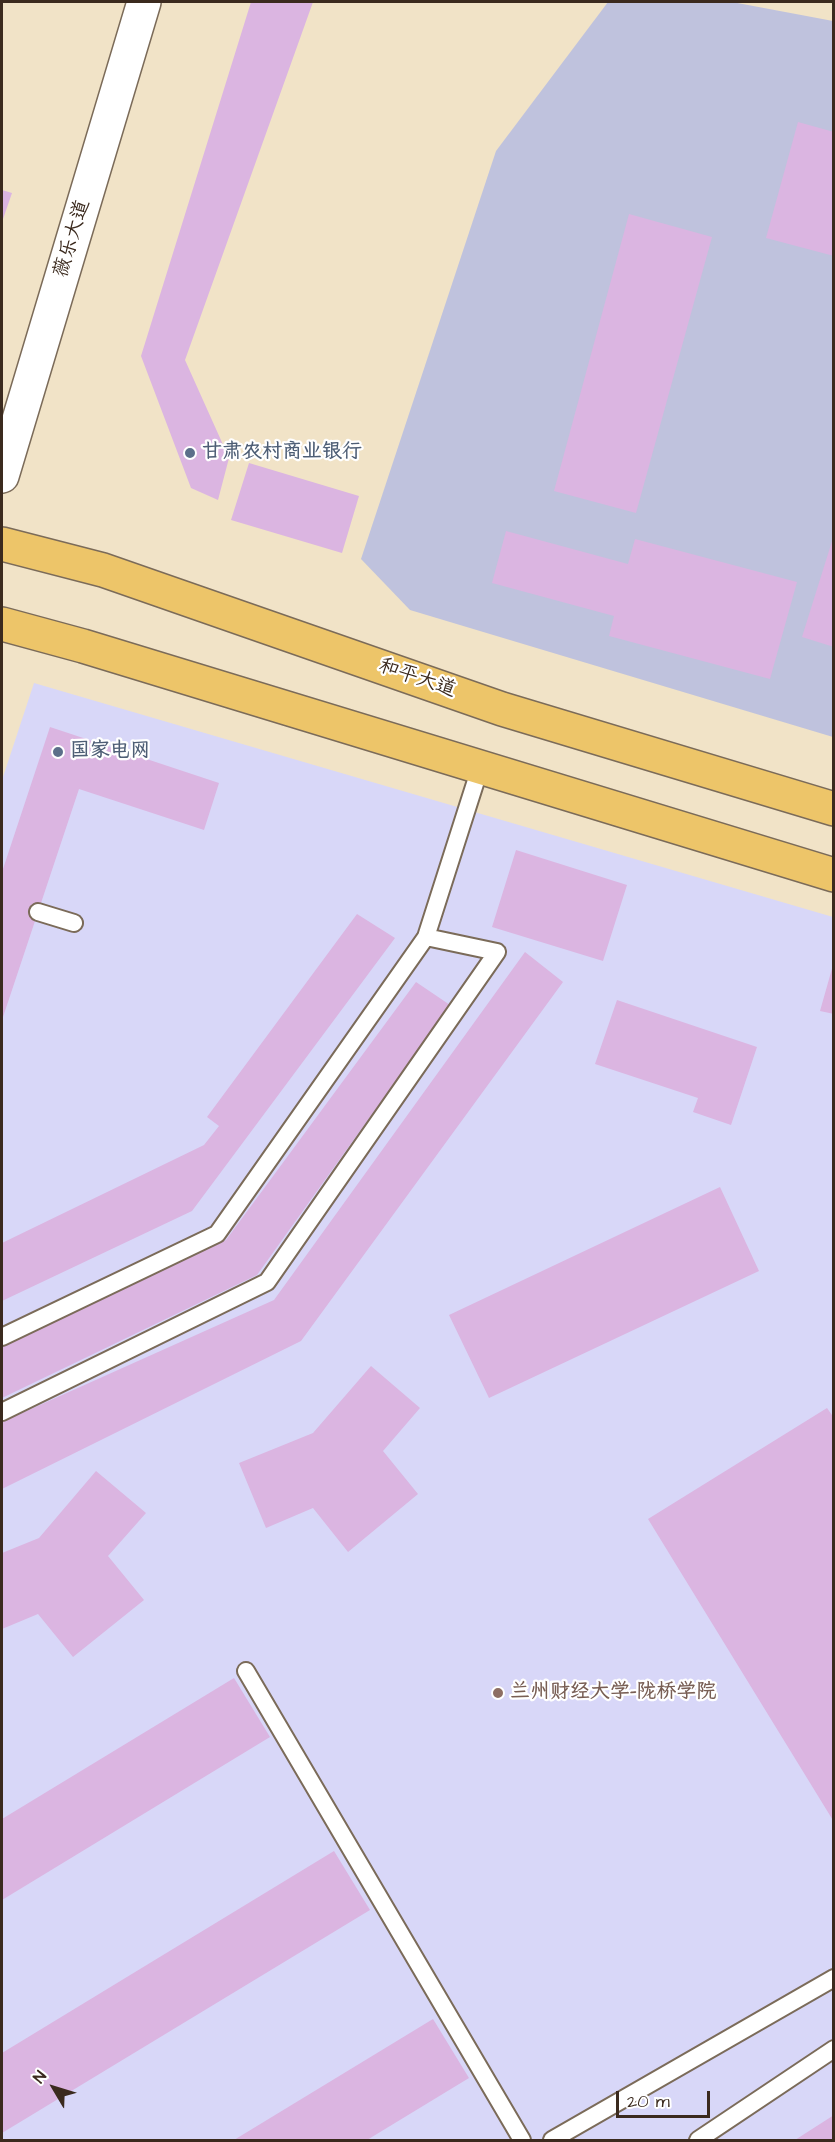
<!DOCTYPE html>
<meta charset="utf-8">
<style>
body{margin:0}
#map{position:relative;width:835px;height:2142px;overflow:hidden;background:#f1e3c7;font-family:"Architects Daughter",sans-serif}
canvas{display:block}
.frame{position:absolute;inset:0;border:3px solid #3b2a1e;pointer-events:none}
.north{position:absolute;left:24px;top:2058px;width:60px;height:60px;-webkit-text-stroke:4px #fff;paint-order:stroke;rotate:308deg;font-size:16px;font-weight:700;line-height:24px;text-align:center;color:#3b2a1e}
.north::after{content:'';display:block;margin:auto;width:21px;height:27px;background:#3b2a1e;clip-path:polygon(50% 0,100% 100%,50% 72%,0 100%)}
.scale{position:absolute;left:616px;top:2091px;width:94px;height:27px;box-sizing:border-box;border:3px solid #3b2a1e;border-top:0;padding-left:8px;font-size:18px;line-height:21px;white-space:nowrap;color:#3b2a1e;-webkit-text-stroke:4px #fff;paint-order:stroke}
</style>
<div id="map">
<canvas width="835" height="2142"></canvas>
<div class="frame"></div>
<div class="north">N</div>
<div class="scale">20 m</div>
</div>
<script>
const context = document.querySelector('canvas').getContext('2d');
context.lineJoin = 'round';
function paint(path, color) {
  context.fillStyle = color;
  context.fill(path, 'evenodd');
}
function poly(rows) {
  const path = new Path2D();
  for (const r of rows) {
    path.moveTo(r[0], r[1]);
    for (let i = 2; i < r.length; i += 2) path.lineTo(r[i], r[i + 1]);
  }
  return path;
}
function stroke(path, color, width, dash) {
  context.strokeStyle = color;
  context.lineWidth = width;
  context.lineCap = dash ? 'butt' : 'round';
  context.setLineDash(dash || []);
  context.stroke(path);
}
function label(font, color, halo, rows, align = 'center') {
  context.font = font + ' "Architects Daughter","LXGW WenKai TC",sans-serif';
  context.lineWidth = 4.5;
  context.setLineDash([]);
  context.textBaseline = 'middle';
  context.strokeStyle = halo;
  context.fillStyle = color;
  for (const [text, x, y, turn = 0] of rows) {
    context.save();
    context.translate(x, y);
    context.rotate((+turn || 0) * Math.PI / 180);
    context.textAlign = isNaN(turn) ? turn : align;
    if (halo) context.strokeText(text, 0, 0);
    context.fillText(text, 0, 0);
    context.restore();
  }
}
paint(poly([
 [34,683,833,917,833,2140,2,2140,2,780]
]), '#d8d7f8');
paint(poly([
 [608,2,732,2,833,21,833,737,410,610,361,559,496,151]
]), '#bfc2dd');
paint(poly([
 [251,2,313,2,185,360,229,458,218,500,191,488,141,356],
 [798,122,834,132,834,256,766,238],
 [2,190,12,193,2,222],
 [629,214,712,237,636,513,554,491],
 [249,463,359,496,342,553,231,520],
 [506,531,628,564,635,539,797,582,770,679,609,636,614,616,492,583],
 [833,538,834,538,834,647,802,637],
 [50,727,219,783,204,830,79,789,2,1020,2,872],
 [516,850,627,885,603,961,492,927],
 [357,914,395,938,192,1211,2,1301,2,1243,204,1145,219,1126,207,1117],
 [525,952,563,982,301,1341,2,1489,2,1422,274,1300],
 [833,965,834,965,834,1014,820,1011],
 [416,982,450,1005,257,1275,2,1398,2,1344,226,1240],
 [617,1000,757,1047,731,1125,693,1112,698,1098,595,1064],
 [720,1187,759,1271,489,1398,449,1315],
 [371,1366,420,1408,383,1451,418,1494,348,1552,313,1508,266,1528,239,1463,313,1433],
 [827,1408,834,1418,834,1822,648,1519],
 [96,1471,146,1513,108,1556,144,1600,73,1657,38,1614,2,1629,2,1553,39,1538],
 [234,1678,270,1737,2,1900,2,1819],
 [334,1851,370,1910,2,2133,2,2053],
 [433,2019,469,2078,367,2140,234,2140],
 [834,2115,834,2140,795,2140]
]), '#dbb5e1');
const service = poly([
 [38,912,74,923],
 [2,1337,217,1234,426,937,480,768],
 [2,1412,267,1282,497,952,426,937],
 [246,1671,522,2140],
 [552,2140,834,1978],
 [698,2140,834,2049]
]);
const tertiary = poly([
 [2,476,144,2]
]);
const trunk = poly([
 [2,544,103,570,502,709,834,809],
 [2,624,83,646,834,875]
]);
stroke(service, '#7b6b59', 20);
stroke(tertiary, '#7b6b59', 36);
stroke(trunk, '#7b6b59', 36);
stroke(service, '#fff', 16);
stroke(tertiary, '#fff', 33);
stroke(trunk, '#edc569', 33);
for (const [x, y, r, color] of [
 [190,453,6,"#5c6f8a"],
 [58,752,6,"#5c6f8a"],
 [498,1693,6,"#8d6e63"]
]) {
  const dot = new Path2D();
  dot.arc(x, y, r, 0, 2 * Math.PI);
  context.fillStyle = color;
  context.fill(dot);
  stroke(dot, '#fff', 2);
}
label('20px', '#3b2a1e', '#fff', [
 ["薇乐大道",73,239,-73],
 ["和平大道",417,679,19]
]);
label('bold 20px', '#4e5e75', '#fff', [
 ["甘肃农村商业银行",202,453],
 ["国家电网",70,752]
], 'left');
label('bold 20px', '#785e54', '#fff', [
 ["兰州财经大学-陇桥学院",510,1693]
], 'left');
</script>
